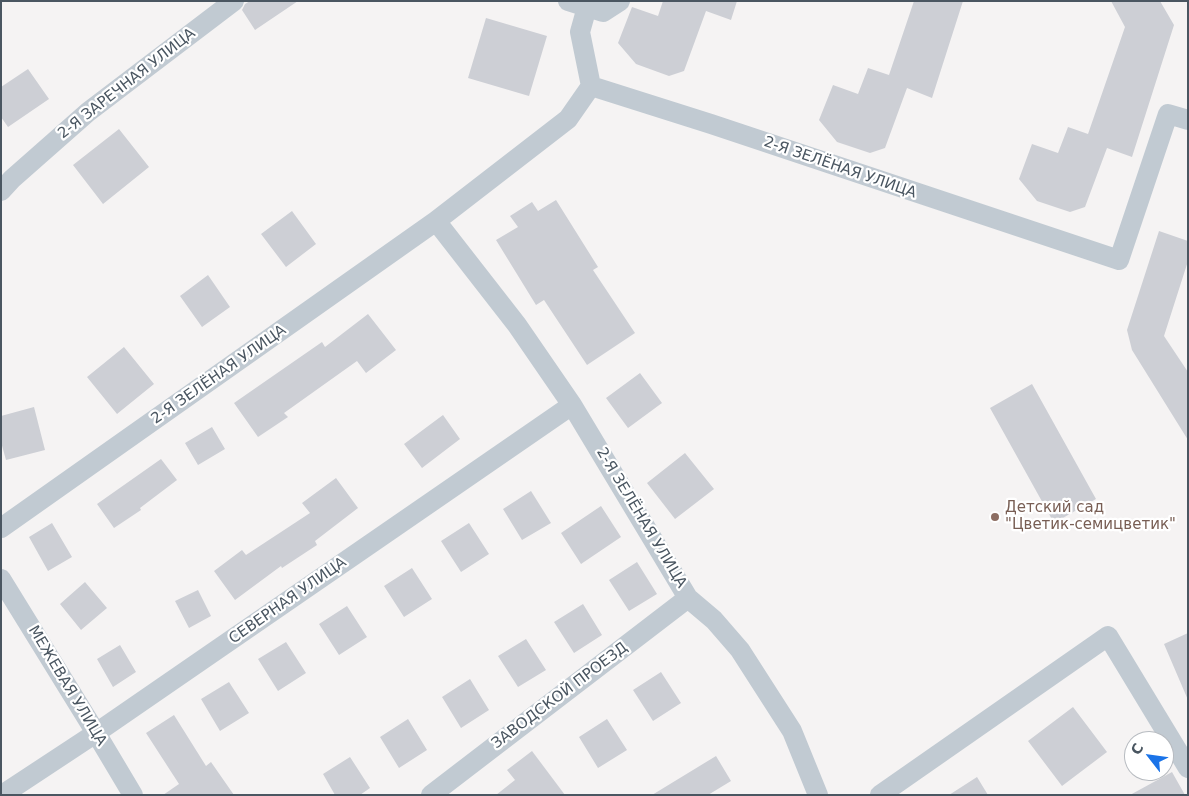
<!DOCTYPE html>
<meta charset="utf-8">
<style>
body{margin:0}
#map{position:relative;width:1189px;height:796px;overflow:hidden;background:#f5f3f3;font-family:"DejaVu Sans",sans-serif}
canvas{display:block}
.frame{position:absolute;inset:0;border:2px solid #4a5661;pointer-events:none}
.north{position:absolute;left:1124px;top:731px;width:50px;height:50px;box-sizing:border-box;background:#fff;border:1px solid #b7bbc0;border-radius:50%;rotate:300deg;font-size:14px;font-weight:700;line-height:20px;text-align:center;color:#4a5661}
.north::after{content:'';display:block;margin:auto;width:18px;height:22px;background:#1a73e8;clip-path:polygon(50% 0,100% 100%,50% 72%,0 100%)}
</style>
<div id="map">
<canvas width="1189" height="796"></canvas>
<div class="frame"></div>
<div class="north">С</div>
</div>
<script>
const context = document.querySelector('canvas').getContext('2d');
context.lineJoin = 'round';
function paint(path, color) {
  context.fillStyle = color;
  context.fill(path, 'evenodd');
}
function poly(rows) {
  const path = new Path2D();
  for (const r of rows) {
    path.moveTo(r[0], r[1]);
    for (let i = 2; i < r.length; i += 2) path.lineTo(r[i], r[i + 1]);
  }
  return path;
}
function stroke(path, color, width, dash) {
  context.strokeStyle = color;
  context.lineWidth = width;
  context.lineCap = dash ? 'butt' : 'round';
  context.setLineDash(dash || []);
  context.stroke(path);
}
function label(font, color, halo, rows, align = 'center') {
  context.font = font + ' "DejaVu Sans",sans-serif';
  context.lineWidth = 4.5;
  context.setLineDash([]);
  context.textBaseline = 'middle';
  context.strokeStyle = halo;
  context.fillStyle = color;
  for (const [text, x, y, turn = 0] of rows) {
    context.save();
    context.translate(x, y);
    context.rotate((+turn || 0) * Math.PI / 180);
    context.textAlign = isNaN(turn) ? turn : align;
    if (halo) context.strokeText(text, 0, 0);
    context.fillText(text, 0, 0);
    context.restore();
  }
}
paint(poly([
 [250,1,298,1,255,30,242,10,245,4],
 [663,1,737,1,731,20,706,11,684,71,669,76,636,64,618,43,632,7,658,16],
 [914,1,963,1,932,98,907,88,885,148,870,153,837,142,819,120,833,85,858,94,868,68,889,75],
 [1111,1,1160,1,1174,25,1132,157,1107,148,1085,207,1070,212,1037,201,1019,179,1032,144,1058,153,1068,127,1088,134,1125,27],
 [486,18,547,36,529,96,468,78],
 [28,69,49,99,8,127,1,117,1,87],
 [119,129,149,167,103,204,73,165],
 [556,200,598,267,593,270,635,333,587,365,544,300,536,305,496,240,518,227,510,216,532,202,538,211],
 [292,211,316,244,286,267,261,234],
 [1159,231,1188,241,1188,261,1164,336,1188,372,1188,440,1132,350,1127,330],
 [208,275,230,307,202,327,180,296],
 [368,314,396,350,366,373,357,361,284,413,288,417,258,437,234,403,322,342,325,347],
 [124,347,154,384,117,414,87,377],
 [640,373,662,403,628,428,606,398],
 [1032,384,1096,499,1054,523,990,408],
 [34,407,45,450,6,460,1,442,1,416],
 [443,415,460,439,422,468,404,444],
 [212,427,225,449,198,465,185,443],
 [685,453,714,489,675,519,647,483],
 [161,459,177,480,140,508,141,510,114,528,97,504],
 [336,478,358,508,315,541,317,545,282,568,281,566,235,600,214,571,242,550,246,555,310,513,302,503],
 [531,491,551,523,522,540,503,509],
 [601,506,621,537,581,564,561,533],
 [52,523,72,557,48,571,29,537],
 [469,523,489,554,461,572,441,541],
 [637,562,657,594,629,611,609,580],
 [412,568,432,599,404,617,384,586],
 [85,582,107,608,81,630,60,604],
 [198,590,211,616,189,628,175,601],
 [583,604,602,635,574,653,554,622],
 [347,606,367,637,339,655,319,624],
 [1188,633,1188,700,1164,644],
 [526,639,546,670,518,687,498,656],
 [286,642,306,673,278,691,258,659],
 [120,645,136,672,113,687,97,659],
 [661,672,681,703,653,721,633,690],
 [470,679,489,710,461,728,442,697],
 [229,682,249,713,220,731,201,699],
 [1073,707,1107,752,1062,786,1028,741],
 [174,715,206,766,211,762,234,795,163,795,179,784,146,733],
 [408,719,427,750,399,768,380,737],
 [607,719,627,750,598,768,579,737],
 [532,751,565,795,496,795,515,780,507,770],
 [716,756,731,781,708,795,652,795],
 [350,757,370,788,360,795,335,795,323,774],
 [1172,772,1185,795,1130,795],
 [977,777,988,795,949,795]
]), '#cdcfd5');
stroke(poly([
 [568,1,587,7,580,32,591,86],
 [587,7,603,12,620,1],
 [1,191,12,179,88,112,234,1],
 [436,221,517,325,572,405,688,598,714,620,740,650,792,731,818,795],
 [1,528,436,221,568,119,591,86,711,124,1119,260,1168,114,1188,120],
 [1,579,96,733,133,795],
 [2,795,96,733,572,405],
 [431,795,688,598],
 [880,795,1108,636,1188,768]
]), '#c1cad2', 20);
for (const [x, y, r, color] of [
 [995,517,5,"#8d6e63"]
]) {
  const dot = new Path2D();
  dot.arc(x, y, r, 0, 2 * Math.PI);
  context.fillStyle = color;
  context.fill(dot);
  stroke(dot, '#fff', 2);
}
label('15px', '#4a5661', '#fff', [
 ["2-Я ЗАРЕЧНАЯ УЛИЦА",127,84,-38],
 ["2-Я ЗЕЛЁНАЯ УЛИЦА",840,168,19],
 ["2-Я ЗЕЛЁНАЯ УЛИЦА",219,375,-35],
 ["2-Я ЗЕЛЁНАЯ УЛИЦА",641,518,59],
 ["СЕВЕРНАЯ УЛИЦА",288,601,-35],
 ["МЕЖЕВАЯ УЛИЦА",67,686,59],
 ["ЗАВОДСКОЙ ПРОЕЗД",560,696,-37]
]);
label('15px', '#785e54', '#fff', [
 ["Детский сад",1005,508],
 ["\"Цветик-семицветик\"",1005,525]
], 'left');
</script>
